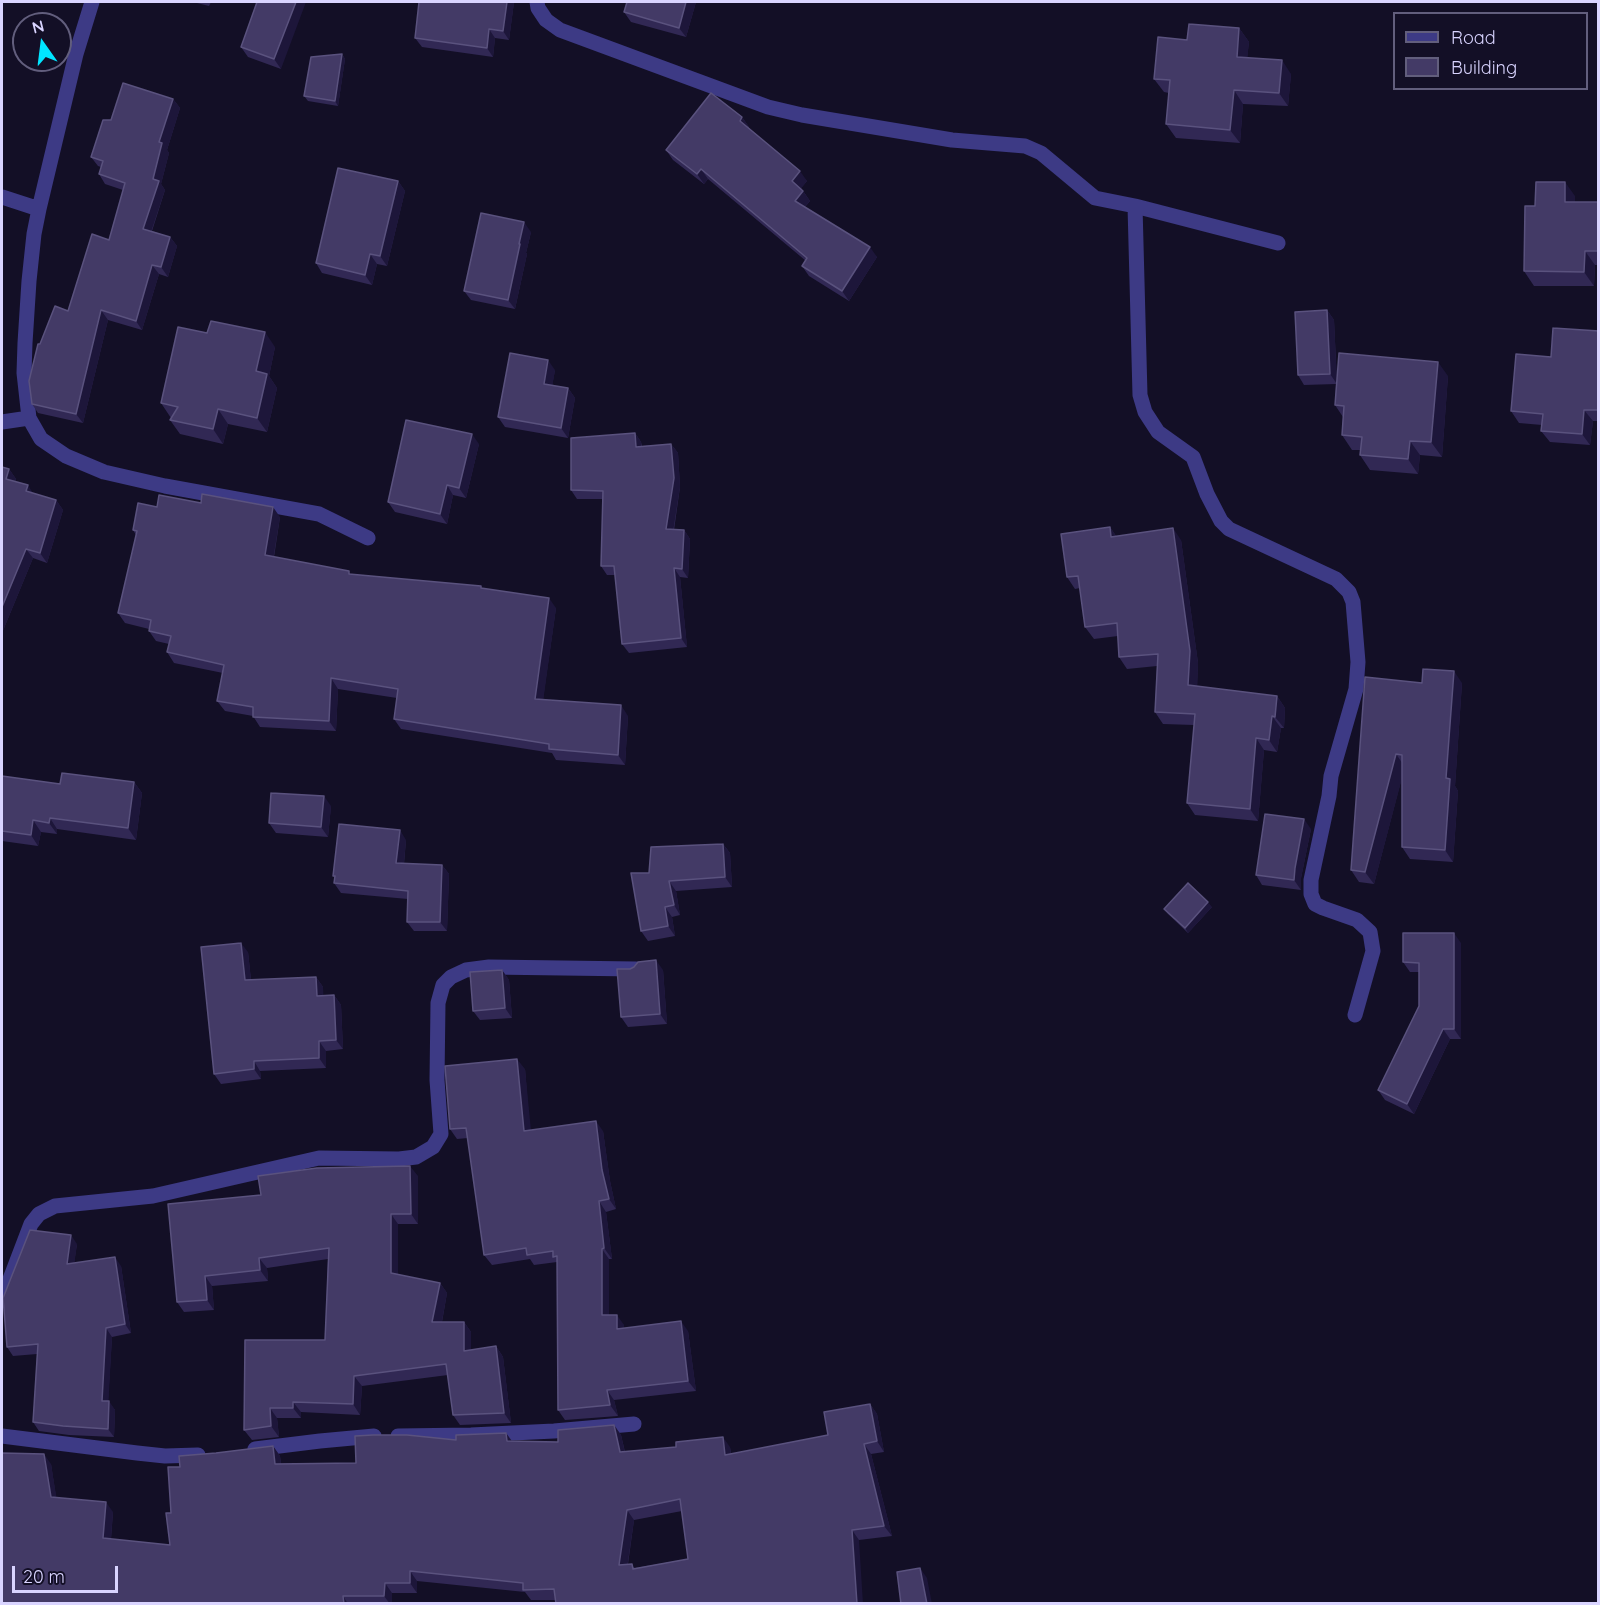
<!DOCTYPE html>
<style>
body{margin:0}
#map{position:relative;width:1600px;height:1605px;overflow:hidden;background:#130f26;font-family:Quicksand,sans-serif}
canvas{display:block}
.frame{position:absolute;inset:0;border:3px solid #d9d4ff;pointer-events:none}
.legend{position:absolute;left:1393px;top:12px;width:195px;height:78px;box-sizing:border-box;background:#130f26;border:2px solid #625e7d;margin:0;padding:8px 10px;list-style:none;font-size:18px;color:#d9d4ff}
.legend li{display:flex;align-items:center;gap:12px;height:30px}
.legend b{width:30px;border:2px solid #625e7d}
.north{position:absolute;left:12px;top:12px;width:60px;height:60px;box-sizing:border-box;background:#130f26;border:2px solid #625e7d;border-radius:50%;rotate:346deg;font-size:16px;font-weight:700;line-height:24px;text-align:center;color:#d9d4ff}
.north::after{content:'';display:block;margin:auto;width:21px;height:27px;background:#00e5ff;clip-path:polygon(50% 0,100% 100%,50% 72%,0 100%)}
.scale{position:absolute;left:12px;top:1566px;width:106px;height:27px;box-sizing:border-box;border:3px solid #d9d4ff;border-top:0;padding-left:8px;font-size:18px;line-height:21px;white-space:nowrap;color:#d9d4ff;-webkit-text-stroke:4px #130f26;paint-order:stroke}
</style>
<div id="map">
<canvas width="1600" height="1605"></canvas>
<div class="frame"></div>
<ul class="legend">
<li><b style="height:8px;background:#3d3a85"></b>Road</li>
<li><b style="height:16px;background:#433a66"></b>Building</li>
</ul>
<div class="north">N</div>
<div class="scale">20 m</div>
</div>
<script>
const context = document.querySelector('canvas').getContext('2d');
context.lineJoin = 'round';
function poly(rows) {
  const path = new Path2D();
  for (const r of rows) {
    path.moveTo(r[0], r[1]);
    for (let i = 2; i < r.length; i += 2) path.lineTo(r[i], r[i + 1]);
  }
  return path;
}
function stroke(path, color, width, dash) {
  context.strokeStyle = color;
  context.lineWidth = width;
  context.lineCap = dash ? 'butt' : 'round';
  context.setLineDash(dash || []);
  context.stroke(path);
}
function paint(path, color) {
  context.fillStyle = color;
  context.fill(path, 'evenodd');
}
stroke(poly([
 [92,2,76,54,39,209,34,234,29,281,25,343,24,373,29,418,41,439,66,456,104,472,165,486,319,514,368,538],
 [537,2,538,8,546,20,560,30,768,107,802,115,952,140,1025,146,1041,153,1095,198,1135,206,1278,243],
 [2,197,39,209],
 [1135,206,1140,395,1145,412,1158,432,1193,457,1207,494,1221,521,1229,529,1336,579,1349,592,1353,602,1358,662,1356,689,1331,776,1329,796,1311,880,1311,894,1315,904,1323,908,1357,920,1370,932,1373,951,1355,1015],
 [2,422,29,418],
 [2,1300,31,1224,39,1214,55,1206,153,1196,319,1158,399,1159,416,1157,433,1147,441,1134,437,1080,438,1003,443,985,451,977,466,970,489,967,636,969],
 [2,1436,137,1453,165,1456,198,1455],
 [398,1436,471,1435,554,1431,634,1424],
 [255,1449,320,1441,374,1436]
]), '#3d3a85', 15);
paint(poly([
 [193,2,211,2,209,6],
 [257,2,281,69,248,57,241,47],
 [514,2,509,40,495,38,493,57,422,47,415,38],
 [696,2,686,37,631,22,624,12],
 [1239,28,1249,42,1247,58,1291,74,1288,106,1243,104,1240,143,1176,138,1166,124,1169,93,1164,92,1154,79,1187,40],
 [342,54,345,59,338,106,308,101,304,96],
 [173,99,180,108,167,150,169,153,161,184,165,190,152,231,170,237,177,246,168,277,159,274,142,330,108,320,83,423,38,413,32,404,40,344,68,311,109,240,123,190,105,184,99,174,101,167,98,166,91,157,111,120],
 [742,117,749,127,749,128,807,181,801,188,810,201,805,207,877,257,849,301,809,276,802,266,806,261,708,179,704,184,673,160,666,150],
 [398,181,405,191,387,266,377,264,372,285,322,273,316,263],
 [1575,196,1575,202,1599,202,1599,265,1595,265,1594,286,1534,286,1524,271,1535,206],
 [531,232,526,253,527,254,515,309,471,300,464,291],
 [1327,310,1334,320,1337,383,1448,376,1442,457,1420,455,1418,474,1370,470,1360,455,1360,450,1352,450,1342,435,1343,417,1335,405,1336,384,1304,385,1298,375],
 [1599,331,1599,421,1593,421,1590,445,1550,442,1541,431,1542,425,1519,423,1511,411],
 [275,347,269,376,277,388,267,432,228,424,223,444,180,434,170,420,171,418,161,403],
 [555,370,552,386,568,388,575,398,568,438,505,427,498,417],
 [635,433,641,442,642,446,671,444,678,453,680,487,674,530,684,530,690,539,688,578,680,577,687,647,629,653,622,644,615,575,607,575,601,566,603,499,577,499,571,490],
 [479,444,466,498,453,495,447,524,395,512,388,502],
 [9,469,16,479,15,482,34,494,56,500,63,510,47,563,33,558,2,633],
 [201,503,280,517,274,557,352,574,482,588,556,608,543,699,628,716,625,765,556,760,552,753,401,729,394,719,397,698,338,689,336,731,260,727,253,716,225,711,217,701,223,673,174,663,167,652,169,644,156,641,149,631,149,629,125,623,118,613,136,535,133,530,157,507],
 [1110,527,1116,536,1181,540,1198,663,1197,686,1277,696,1285,708,1284,728,1281,728,1277,752,1264,750,1258,821,1195,815,1187,803,1194,725,1163,724,1155,712,1157,666,1127,669,1119,657,1118,636,1094,639,1085,627,1080,588,1075,589,1067,577],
 [1422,683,1462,683,1455,786,1458,791,1453,862,1410,859,1402,847,1402,777,1374,884,1359,882,1351,870],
 [2,776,60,784,134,782,142,793,136,840,57,829,57,834,41,832,38,846,2,841],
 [331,806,328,837,276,833,269,823],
 [1311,829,1301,878,1301,890,1262,885,1256,875],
 [406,840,404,864,442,865,449,874,447,931,414,931,407,922,408,899,341,893,334,883,335,878,333,876],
 [723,844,730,853,732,887,676,891,680,915,672,917,675,936,648,941,641,931,649,873],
 [1212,907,1188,933,1168,914,1164,909],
 [1461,943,1461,1039,1450,1039,1414,1114,1385,1100,1378,1090,1419,1006,1419,972,1410,972,1403,962],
 [248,952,251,980,316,977,323,987,323,996,334,995,341,1005,343,1049,326,1051,326,1068,260,1071,261,1079,221,1084,214,1074],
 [630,969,663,970,667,1024,628,1027,621,1017],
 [502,970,509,980,512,1018,480,1020,473,1011],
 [525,1069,530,1130,603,1131,610,1181,616,1209,606,1212,612,1259,609,1259,609,1315,624,1325,624,1328,688,1331,696,1391,614,1400,618,1416,565,1420,558,1410,557,1262,534,1265,530,1259,492,1265,484,1255,468,1138,457,1139,450,1129],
 [418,1176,418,1224,398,1224,398,1275,440,1283,447,1293,442,1322,464,1322,471,1332,471,1350,496,1346,503,1357,511,1423,460,1425,453,1415,448,1375,362,1386,360,1415,301,1412,301,1418,277,1418,279,1437,252,1440,244,1430,325,1340,328,1259,267,1268,268,1281,212,1286,214,1310,184,1312,177,1302,261,1195],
 [77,1244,74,1263,121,1266,131,1333,112,1337,108,1401,115,1410,114,1437,69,1435,39,1431,33,1422,37,1354,13,1356,7,1347],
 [870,1404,877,1414,884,1452,871,1454,892,1536,859,1540,556,1600,531,1600,525,1592,417,1581,417,1593,392,1593,392,1604,2,1604,51,1464,56,1497,113,1512,111,1539,170,1545,171,1513,180,1467,216,1453,273,1446,280,1456,281,1464,356,1463,456,1440,506,1433,512,1441,558,1442,614,1425,621,1435,625,1452,730,1447,731,1454,828,1435],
 [682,1511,688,1559,635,1568,628,1564,634,1520]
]), '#312854');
paint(poly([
 [296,2,306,2,281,69,274,59],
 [507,2,514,2,509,40,503,31],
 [686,2,696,2,686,37,679,28],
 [1239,28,1249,42,1246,71,1237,57],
 [489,29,495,38,493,57,487,48],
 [342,54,345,59,338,106,335,101],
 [1282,60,1291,74,1288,106,1279,93],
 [1234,90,1243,104,1240,143,1230,130],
 [173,99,180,108,167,150,169,153,161,184,165,190,149,238,143,229,159,142],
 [742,117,749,127,747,130,740,121],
 [701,169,708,179,704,184,697,174],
 [800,171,807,181,799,191,792,181],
 [398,181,405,191,387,266,380,256],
 [1565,182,1575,196,1575,216,1565,202],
 [803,191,810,201,802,210,795,201],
 [524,222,531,232,526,253,527,254,515,309,508,300],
 [170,237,177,246,168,277,161,267],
 [870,247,877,257,849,301,842,291],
 [1585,251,1595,265,1594,286,1584,272],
 [370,254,377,264,372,285,365,275],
 [152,265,159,274,142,330,136,321],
 [101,310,108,320,83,423,76,414],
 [1327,310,1334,320,1337,384,1330,374],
 [265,332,275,347,269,376,277,388,267,432,257,418,256,371],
 [548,360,555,370,551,394,544,384],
 [1438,362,1448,376,1442,457,1431,442],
 [568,388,575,398,568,438,561,428],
 [218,409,228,424,223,444,213,429],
 [1584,410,1593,421,1590,445,1582,434],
 [635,433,641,442,642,455,636,447],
 [472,434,479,444,466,498,459,488],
 [1410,441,1420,455,1418,474,1408,459],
 [671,444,678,453,680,487,672,538,666,529],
 [9,469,16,479,13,489,6,479],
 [28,485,34,495,26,491],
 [447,485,453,495,447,524,440,514],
 [56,500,63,510,47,563,40,553],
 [273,507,280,517,272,566,265,555],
 [1110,527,1118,539,1111,537],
 [1173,528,1181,540,1198,663,1197,697,1188,685],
 [684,530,690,539,688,578,682,569],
 [26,549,33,558,2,633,2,607],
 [674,568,680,577,687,647,681,638],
 [549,598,556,608,542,709,535,699],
 [1454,671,1462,683,1455,786,1458,791,1453,862,1445,850,1446,778],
 [331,678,338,689,336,731,329,721],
 [1277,696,1285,708,1284,728,1275,717],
 [621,705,628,716,625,765,618,755],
 [1272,716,1281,728,1277,752,1269,740],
 [1256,738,1264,750,1258,821,1250,809],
 [1396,754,1405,767,1374,884,1365,872],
 [134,782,142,793,136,840,128,828],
 [324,796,331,806,328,837,321,827],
 [50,818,57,829,57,834,49,823],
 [1304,819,1311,829,1301,878,1301,890,1294,880,1295,868],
 [33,820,41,832,38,846,31,835],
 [400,830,406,840,403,873,396,863],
 [723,844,730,853,732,887,725,877],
 [442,865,449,874,447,931,440,922],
 [669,881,676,891,680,915,674,905],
 [1208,902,1212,907,1188,933,1185,928],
 [665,907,672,917,675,936,668,926],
 [1454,933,1461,943,1461,1039,1454,1029],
 [241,943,248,952,252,990,245,980],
 [656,960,663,970,667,1024,660,1014],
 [502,970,509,980,512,1018,505,1008],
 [316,977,323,987,324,1006,317,996],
 [334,995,341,1005,343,1049,336,1040],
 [1443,1029,1450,1039,1414,1114,1407,1104],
 [319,1041,326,1051,326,1068,319,1058],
 [517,1059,525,1069,532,1141,524,1131],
 [254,1061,260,1071,261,1079,254,1069],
 [596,1121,603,1131,610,1181,616,1209,609,1199,602,1170],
 [410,1166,418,1176,418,1224,411,1214],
 [599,1201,606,1212,612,1259,604,1248],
 [391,1214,398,1224,398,1284,391,1273],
 [71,1235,77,1244,73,1273,67,1264],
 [602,1249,609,1259,609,1325,602,1315],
 [115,1257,121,1266,131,1333,125,1324],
 [259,1258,267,1268,268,1281,260,1270],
 [205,1276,212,1286,214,1310,207,1300],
 [440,1283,447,1293,440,1332,432,1322],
 [617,1315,624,1325,624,1339,617,1329],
 [681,1321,688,1331,696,1391,688,1381],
 [464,1322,471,1332,471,1361,464,1351],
 [106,1328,112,1337,108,1410,102,1401],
 [496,1346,503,1357,511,1423,504,1413],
 [354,1376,362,1386,360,1415,353,1404],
 [607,1390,614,1400,618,1416,610,1405],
 [109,1401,115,1410,114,1437,108,1429],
 [293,1402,301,1412,301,1418,293,1408],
 [870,1404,877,1414,884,1452,877,1441],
 [270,1408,277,1418,279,1437,271,1426],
 [614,1425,621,1435,627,1462,620,1452],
 [506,1433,513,1443,507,1441],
 [723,1437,730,1447,732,1466,725,1455],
 [864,1444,871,1454,892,1536,884,1526],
 [273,1446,280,1456,282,1474,275,1464],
 [44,1454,51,1464,58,1507,51,1497],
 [106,1502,113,1512,110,1549,103,1538],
 [627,1510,634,1520,626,1575,619,1565],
 [852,1530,859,1540,863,1604,857,1604],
 [920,1568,927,1578,932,1604,927,1604],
 [410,1571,417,1581,417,1593,410,1583],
 [385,1583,392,1593,392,1604,390,1604,384,1596],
 [343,1596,348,1604,344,1604]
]), '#1d163a');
const building = poly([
 [257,2,296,2,274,59,241,47,257,2],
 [419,2,507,2,503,31,489,29,487,48,415,38,419,2],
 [627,2,686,2,679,28,624,12,627,2],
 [1189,24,1239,28,1237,57,1282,60,1279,93,1234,90,1230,130,1166,124,1170,80,1154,79,1158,37,1187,40,1189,24],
 [342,54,335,101,304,96,311,57,342,54],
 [123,83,173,99,159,142,162,143,153,179,159,181,143,229,170,237,161,267,152,265,136,321,101,310,76,414,32,404,29,381,38,344,40,344,55,306,68,311,92,234,109,240,125,183,99,174,103,161,91,157,103,120,111,120,123,83],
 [711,93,742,117,740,121,800,171,792,181,803,191,795,201,870,247,842,291,802,266,807,258,701,169,697,174,666,150,711,93],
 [338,168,398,181,380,256,370,254,365,275,316,263,338,168],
 [1536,182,1565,182,1565,202,1599,202,1599,251,1585,251,1584,272,1524,271,1525,206,1535,206,1536,182],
 [481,213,524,222,519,244,520,244,508,300,464,291,481,213],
 [1327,310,1330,374,1298,375,1295,312,1327,310],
 [211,321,265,332,256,371,267,374,257,418,218,409,213,429,170,420,178,407,161,403,178,327,207,333,211,321],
 [1553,328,1599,331,1599,410,1584,410,1582,434,1541,431,1543,414,1511,411,1516,354,1551,357,1553,328],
 [510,353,548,360,544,384,568,388,561,428,498,417,510,353],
 [1339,353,1438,362,1431,442,1410,441,1408,459,1360,455,1362,437,1342,435,1344,406,1335,405,1339,353],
 [406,420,472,434,459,488,447,485,440,514,388,502,406,420],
 [635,433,636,447,671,444,674,478,666,529,684,530,682,569,674,568,681,638,622,644,614,566,601,566,603,491,571,490,571,438,635,433],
 [2,467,9,469,6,479,28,485,26,491,56,500,40,553,26,549,2,607,2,467],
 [202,494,273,507,265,555,349,571,349,574,481,586,481,588,549,598,535,699,621,705,618,755,549,749,549,744,394,719,398,689,331,678,329,721,253,717,253,707,217,701,224,665,167,652,171,636,149,631,151,620,118,613,137,531,133,530,138,503,157,507,159,495,201,503,202,494],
 [1110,527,1111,537,1173,528,1190,651,1188,685,1277,696,1275,717,1272,716,1269,740,1256,738,1250,809,1187,803,1195,714,1155,712,1158,654,1119,657,1117,623,1085,627,1078,576,1067,577,1061,534,1110,527],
 [1423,669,1454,671,1446,778,1450,779,1445,850,1402,847,1402,755,1396,754,1365,872,1351,870,1365,677,1422,683,1423,669],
 [62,773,134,782,128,828,50,818,49,823,33,820,31,835,2,831,2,776,60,784,62,773],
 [271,793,324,796,321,827,269,823,271,793],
 [1265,814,1304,819,1295,868,1294,880,1256,875,1265,814],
 [339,824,400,830,396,863,442,865,440,922,407,922,408,891,334,883,335,876,333,876,339,824],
 [723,844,725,877,669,881,674,905,665,907,668,926,641,931,631,873,649,873,651,847,723,844],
 [1188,883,1208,902,1185,928,1164,909,1188,883],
 [1403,933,1454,933,1454,1029,1443,1029,1407,1104,1378,1090,1419,1006,1419,963,1403,962,1403,933],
 [241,943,245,980,316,977,317,996,334,995,336,1040,319,1041,319,1058,254,1061,254,1069,214,1074,201,947,241,943],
 [656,960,660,1014,621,1017,617,969,630,969,634,967,638,962,656,960],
 [502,970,505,1008,473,1011,470,972,502,970],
 [517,1059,524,1131,596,1121,602,1170,609,1199,599,1201,604,1248,602,1249,602,1315,617,1315,617,1329,681,1321,688,1381,607,1390,610,1405,558,1410,557,1256,553,1257,553,1251,527,1255,526,1248,484,1255,466,1128,450,1129,445,1066,517,1059],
 [410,1166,411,1214,391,1214,391,1273,440,1283,432,1322,464,1322,464,1351,496,1346,504,1413,453,1415,446,1364,354,1376,353,1404,293,1402,293,1408,270,1408,271,1426,244,1430,245,1340,325,1340,329,1248,259,1258,260,1270,205,1276,207,1300,177,1302,168,1204,261,1195,258,1176,317,1168,410,1166],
 [30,1230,71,1235,67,1264,115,1257,125,1324,106,1328,102,1401,109,1401,108,1429,63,1426,33,1422,38,1344,7,1347,3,1298,30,1230],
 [870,1404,877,1441,864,1444,884,1526,852,1530,857,1604,556,1604,554,1589,523,1590,523,1583,410,1571,410,1583,385,1583,384,1596,343,1596,344,1604,2,1604,2,1453,44,1454,51,1497,106,1502,103,1538,170,1545,166,1513,171,1513,168,1467,180,1467,179,1456,216,1453,273,1446,275,1464,356,1463,355,1436,373,1435,407,1435,456,1440,456,1435,506,1433,507,1441,558,1442,558,1430,614,1425,620,1452,676,1447,676,1442,723,1437,725,1455,828,1435,824,1412,870,1404],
 [680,1499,688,1559,633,1569,632,1564,619,1565,627,1510,680,1499],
 [920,1568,927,1604,901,1604,897,1572,920,1568]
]);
paint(building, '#433a66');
stroke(building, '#5a527e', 1.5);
</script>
